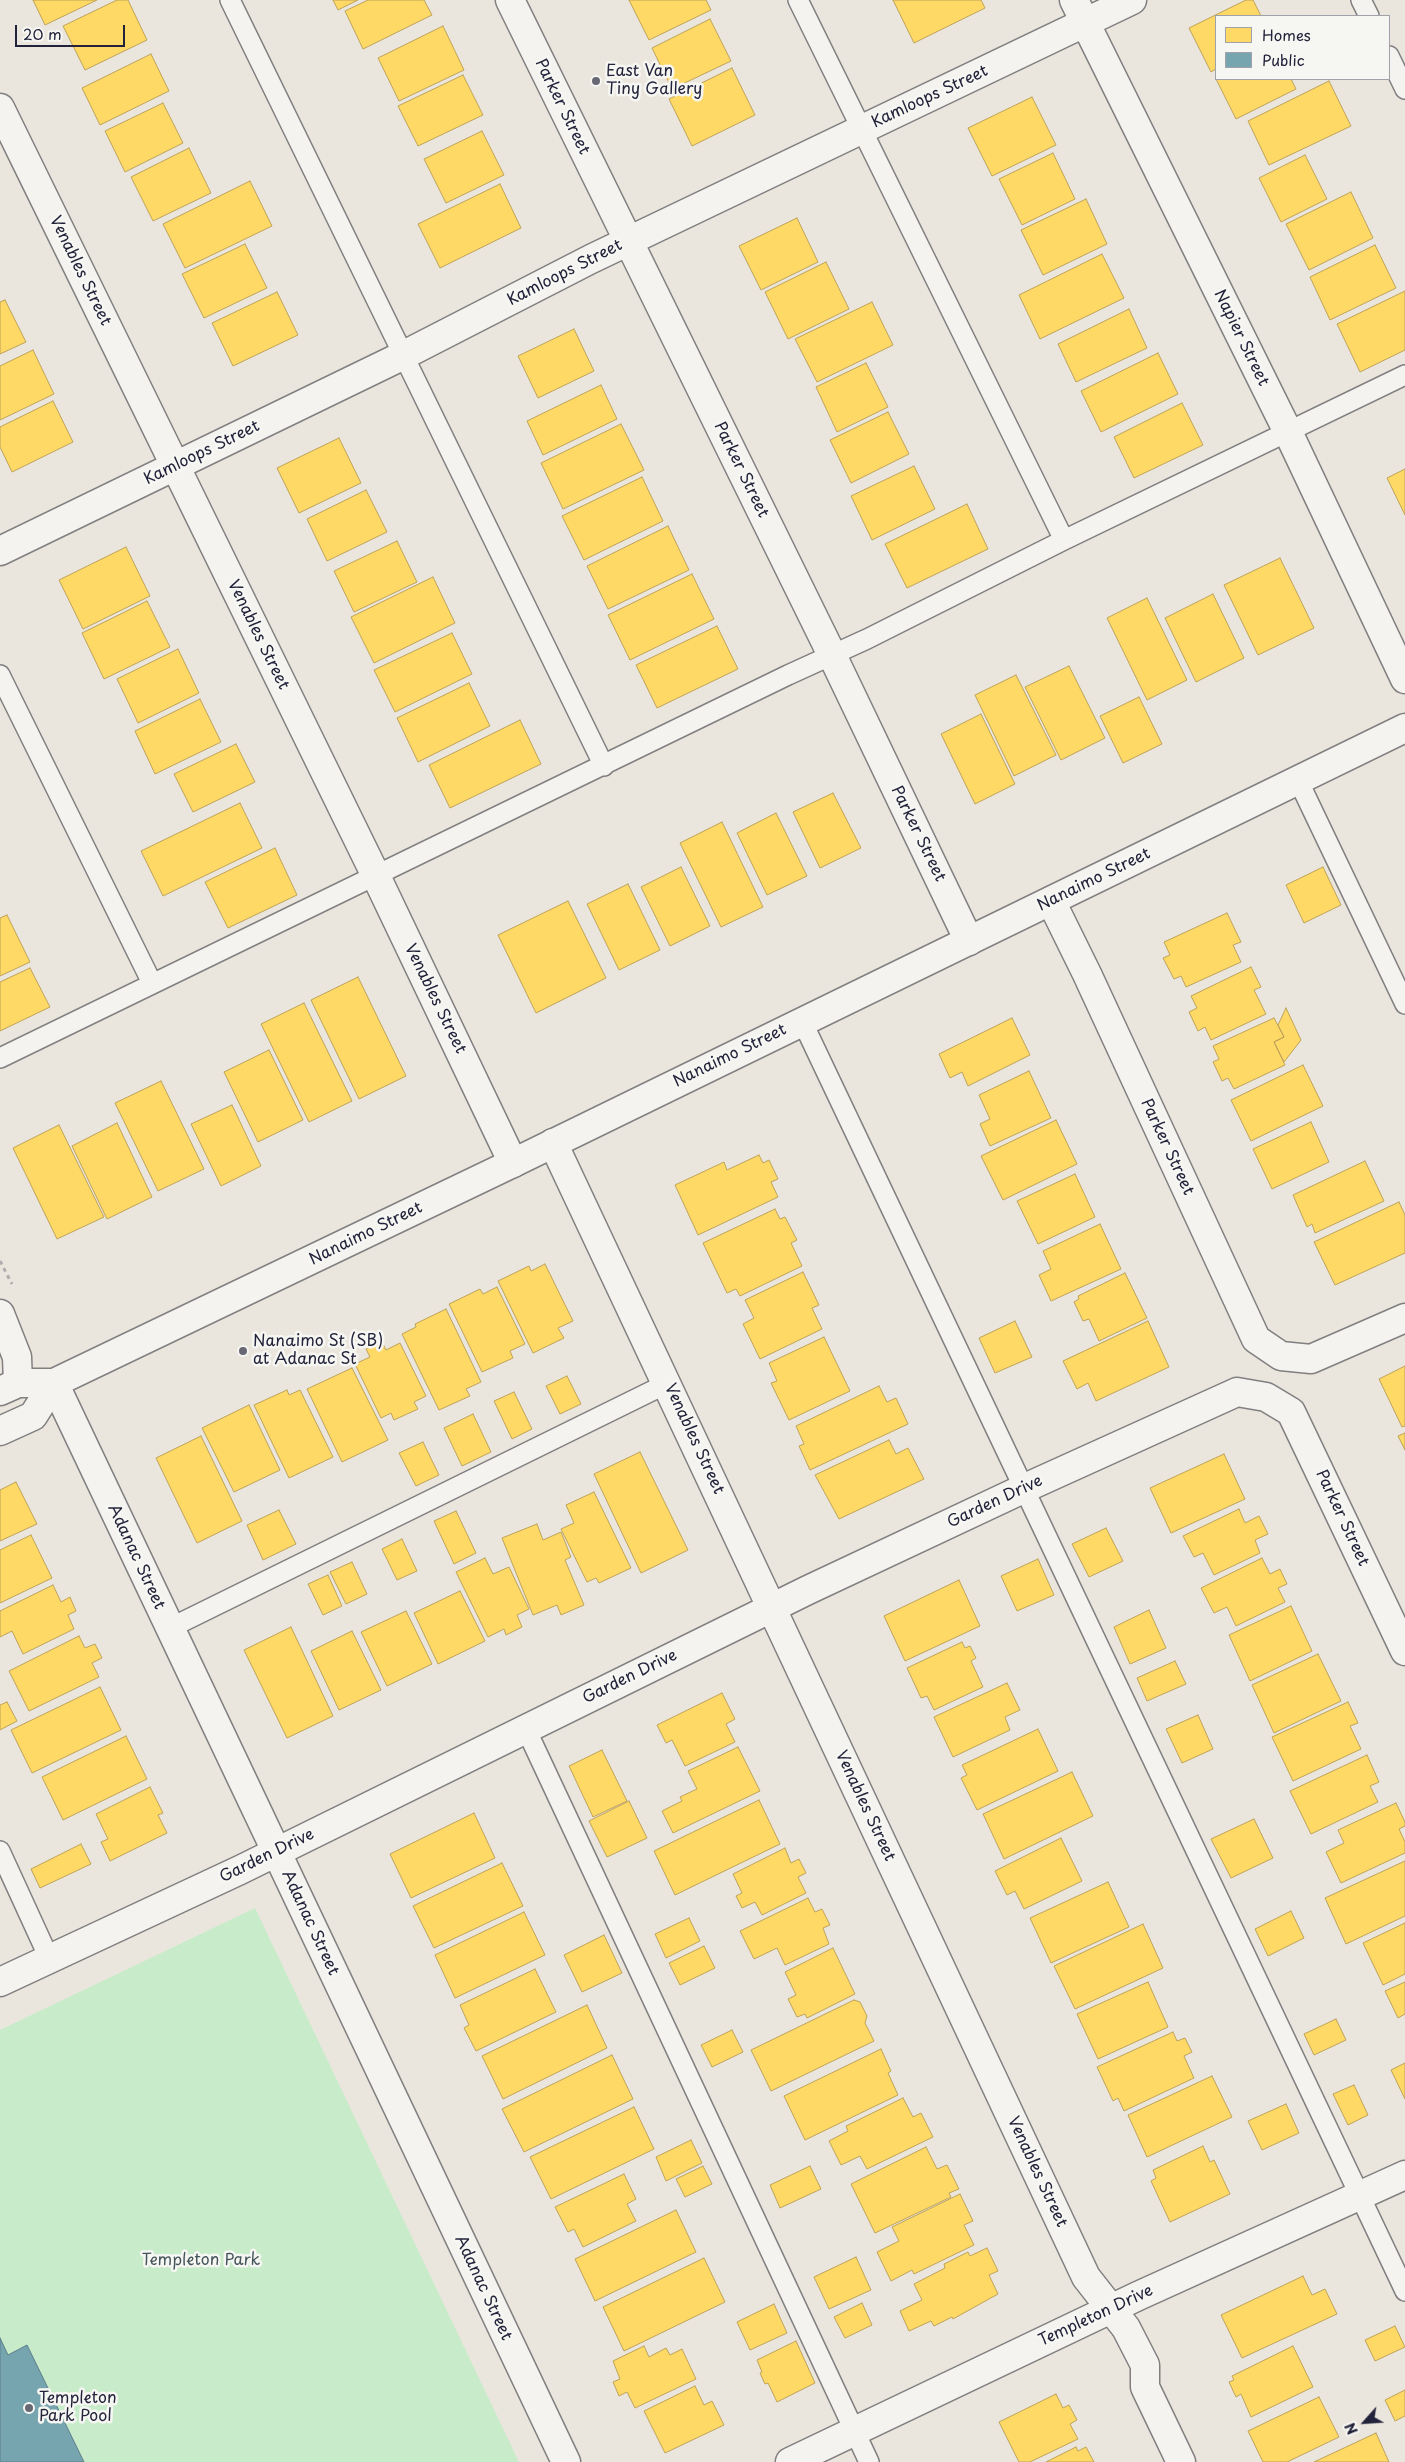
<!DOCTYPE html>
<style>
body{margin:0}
#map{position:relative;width:1405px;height:2462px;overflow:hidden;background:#ebe6dd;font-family:"Playpen Sans",sans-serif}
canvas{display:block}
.legend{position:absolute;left:1215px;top:15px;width:175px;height:65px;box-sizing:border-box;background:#f6f6f2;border:1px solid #a1a1a9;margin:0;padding:6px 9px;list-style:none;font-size:15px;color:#22223b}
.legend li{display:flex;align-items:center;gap:10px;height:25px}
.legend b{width:25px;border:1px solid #a1a1a9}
.north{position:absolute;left:1340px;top:2397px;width:50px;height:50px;-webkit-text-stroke:4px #f6f6f2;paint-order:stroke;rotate:244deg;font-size:14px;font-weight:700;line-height:20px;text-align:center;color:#22223b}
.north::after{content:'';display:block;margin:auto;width:18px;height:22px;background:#22223b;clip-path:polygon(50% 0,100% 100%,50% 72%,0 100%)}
.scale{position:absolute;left:15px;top:25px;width:110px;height:22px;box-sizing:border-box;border:2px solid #22223b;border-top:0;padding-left:6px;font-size:15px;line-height:18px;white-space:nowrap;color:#22223b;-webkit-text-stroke:4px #f6f6f2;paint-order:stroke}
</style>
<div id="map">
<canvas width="1405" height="2462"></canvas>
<ul class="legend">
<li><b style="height:14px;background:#ffd966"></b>Homes</li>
<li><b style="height:14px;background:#76a5af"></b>Public</li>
</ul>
<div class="north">N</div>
<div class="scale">20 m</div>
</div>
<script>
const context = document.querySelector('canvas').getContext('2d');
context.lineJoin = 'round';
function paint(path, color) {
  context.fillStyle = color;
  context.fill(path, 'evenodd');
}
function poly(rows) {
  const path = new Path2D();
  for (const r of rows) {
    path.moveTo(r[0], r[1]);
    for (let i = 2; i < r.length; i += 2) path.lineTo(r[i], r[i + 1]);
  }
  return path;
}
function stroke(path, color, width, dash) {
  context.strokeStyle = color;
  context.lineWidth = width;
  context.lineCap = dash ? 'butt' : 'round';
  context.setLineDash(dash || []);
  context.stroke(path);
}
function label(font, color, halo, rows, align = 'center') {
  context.font = font + ' "Playpen Sans",sans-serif';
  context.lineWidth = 5;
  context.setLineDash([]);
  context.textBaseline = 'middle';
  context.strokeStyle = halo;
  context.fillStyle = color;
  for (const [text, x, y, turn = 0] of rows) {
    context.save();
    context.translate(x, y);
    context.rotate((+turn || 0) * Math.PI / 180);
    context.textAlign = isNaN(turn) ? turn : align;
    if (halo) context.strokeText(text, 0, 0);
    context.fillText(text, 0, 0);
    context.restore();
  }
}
paint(poly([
 [255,1908,519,2462,0,2462,0,2030]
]), '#c8ecca');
const homes = poly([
 [33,0,97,0,45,25,33,0],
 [117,0,128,0,147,40,85,70,63,26,117,0],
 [333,0,358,0,338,10,333,0],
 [368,0,424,0,432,15,363,49,345,11,368,0],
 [629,0,706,0,711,10,649,40,629,0],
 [893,0,981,0,985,8,914,43,893,0],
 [1246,0,1253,0,1261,16,1216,16,1216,69,1211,72,1189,28,1246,0],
 [710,19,731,61,672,89,652,48,710,19],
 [443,26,464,70,399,101,378,58,443,26],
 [151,54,169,91,100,125,82,88,151,54],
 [732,68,755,115,692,146,669,99,732,68],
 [463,75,483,115,418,146,398,106,463,75],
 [1216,79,1291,79,1296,89,1236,119,1216,79],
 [1329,81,1351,126,1269,165,1248,121,1329,81],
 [1032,97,1056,145,992,176,968,128,1032,97],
 [163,103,183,143,125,172,105,131,163,103],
 [482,131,504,175,446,203,424,159,482,131],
 [189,148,211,193,153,221,131,177,189,148],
 [1053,153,1075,199,1022,225,999,179,1053,153],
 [1305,155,1327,199,1281,222,1259,178,1305,155],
 [250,181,272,226,185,268,163,224,250,181],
 [500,184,521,228,440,268,418,224,500,184],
 [1351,192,1373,238,1309,270,1286,224,1351,192],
 [1086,199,1107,244,1043,275,1021,230,1086,199],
 [797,218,818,262,761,290,739,246,797,218],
 [245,244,267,288,204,318,182,274,245,244],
 [1375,245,1396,288,1330,320,1310,277,1375,245],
 [1102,254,1124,298,1040,339,1019,295,1102,254],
 [826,262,849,309,788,339,765,292,826,262],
 [1405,291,1405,350,1360,372,1337,324,1405,291],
 [277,292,298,335,233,366,212,323,277,292],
 [5,300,26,342,0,354,0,302,5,300],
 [872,302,893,345,817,382,795,339,872,302],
 [1129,309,1147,348,1076,382,1058,344,1129,309],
 [574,329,594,371,538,398,518,356,574,329],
 [33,350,54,394,0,420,0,366,33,350],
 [1158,353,1178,394,1101,432,1081,391,1158,353],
 [866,363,888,407,837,432,816,387,866,363],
 [601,385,617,419,543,455,527,421,601,385],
 [53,401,73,442,12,472,0,447,0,427,53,401],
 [1182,403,1203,445,1134,478,1114,437,1182,403],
 [888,412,909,454,851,483,830,440,888,412],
 [621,424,644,470,563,509,541,463,621,424],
 [339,438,361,483,299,513,277,468,339,438],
 [914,466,935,509,872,540,851,496,914,466],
 [1405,469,1405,515,1387,478,1405,469],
 [642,477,663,521,584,560,562,516,642,477],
 [366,490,387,532,327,561,307,519,366,490],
 [967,504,988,549,907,588,885,544,967,504],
 [668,526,689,570,608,609,587,566,668,526],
 [397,541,417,582,354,612,334,571,397,541],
 [126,547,150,596,83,629,59,580,126,547],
 [1280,558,1314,628,1258,655,1224,585,1280,558],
 [692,574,714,619,630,660,608,615,692,574],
 [433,577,455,623,374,663,351,617,433,577],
 [1213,594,1244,658,1196,682,1165,618,1213,594],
 [1147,598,1187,680,1147,700,1107,618,1147,598],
 [147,601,170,647,104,679,82,633,147,601],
 [717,626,738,669,657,708,636,665,717,626],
 [452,633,472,674,395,712,374,670,452,633],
 [178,649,199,693,138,723,117,679,178,649],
 [1069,666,1105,738,1061,760,1025,687,1069,666],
 [1016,675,1056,755,1014,776,975,695,1016,675],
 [469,683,490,726,418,762,397,718,469,683],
 [1139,697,1162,744,1123,763,1100,716,1139,697],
 [200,699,221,742,155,774,135,731,200,699],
 [981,714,1015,784,975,804,941,734,981,714],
 [520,720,541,764,450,808,429,765,520,720],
 [236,744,255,782,193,812,174,774,236,744],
 [833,793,861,848,820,868,793,812,833,793],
 [240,803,262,848,163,896,141,851,240,803],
 [776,813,807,876,767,895,737,833,776,813],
 [722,822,763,907,721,927,680,843,722,822],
 [275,848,297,895,228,928,205,882,275,848],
 [681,867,710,926,670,946,641,887,681,867],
 [1323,867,1341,905,1304,923,1286,885,1323,867],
 [628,884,660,950,619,970,587,904,628,884],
 [568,901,606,978,536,1013,498,935,568,901],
 [1227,913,1241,942,1233,945,1241,962,1186,987,1181,976,1174,979,1163,958,1170,955,1164,942,1227,913],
 [7,915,30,962,0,976,0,918,7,915],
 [1251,967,1261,987,1254,990,1266,1014,1211,1040,1205,1027,1198,1031,1189,1012,1197,1008,1191,996,1251,967],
 [30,968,50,1007,0,1031,0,982,30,968],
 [358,977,406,1076,359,1099,311,1000,358,977],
 [304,1003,352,1101,309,1122,261,1024,304,1003],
 [1286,1008,1301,1040,1284,1062,1274,1042,1284,1037,1278,1025,1286,1008],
 [1012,1018,1030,1055,968,1086,962,1072,950,1078,939,1054,1012,1018],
 [1274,1018,1284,1037,1274,1042,1285,1065,1234,1089,1228,1078,1222,1081,1213,1062,1219,1059,1213,1046,1274,1018],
 [269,1050,303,1120,258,1142,224,1072,269,1050],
 [1303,1065,1323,1106,1251,1141,1231,1100,1303,1065],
 [1029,1071,1051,1118,990,1146,980,1124,990,1119,979,1095,1029,1071],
 [161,1081,204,1169,158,1191,115,1103,161,1081],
 [232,1105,261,1166,221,1186,191,1124,232,1105],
 [1056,1120,1077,1164,1003,1200,981,1156,1056,1120],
 [1311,1122,1329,1162,1272,1189,1253,1149,1311,1122],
 [117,1123,152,1197,107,1219,72,1146,117,1123],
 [59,1125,104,1217,57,1239,13,1148,59,1125],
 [759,1155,763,1163,769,1160,778,1179,771,1182,778,1197,698,1235,675,1185,724,1162,727,1170,759,1155],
 [1365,1161,1384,1201,1315,1233,1312,1224,1307,1227,1293,1195,1365,1161],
 [1075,1174,1095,1217,1038,1244,1017,1201,1075,1174],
 [1399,1202,1405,1215,1405,1253,1335,1285,1314,1242,1399,1202],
 [775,1209,780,1219,785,1217,797,1240,791,1243,802,1266,740,1296,736,1289,727,1293,703,1243,775,1209],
 [1100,1224,1121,1269,1051,1301,1039,1275,1051,1269,1043,1251,1100,1224],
 [545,1264,573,1321,558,1328,564,1338,533,1353,498,1281,529,1266,531,1271,545,1264],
 [803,1272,819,1305,812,1308,822,1329,760,1359,743,1324,754,1318,745,1300,803,1272],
 [1125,1273,1147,1318,1099,1341,1089,1319,1083,1321,1074,1302,1079,1299,1078,1296,1125,1273],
 [497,1287,525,1344,510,1351,513,1358,482,1372,449,1304,480,1289,483,1294,497,1287],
 [446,1309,481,1382,466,1389,470,1396,439,1410,402,1334,416,1327,415,1324,446,1309],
 [1015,1321,1032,1357,995,1373,979,1338,1015,1321],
 [1148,1321,1169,1367,1096,1401,1088,1383,1077,1389,1063,1361,1148,1321],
 [824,1337,850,1391,789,1420,771,1383,777,1381,769,1363,824,1337],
 [382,1342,386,1350,400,1343,426,1396,414,1402,418,1409,394,1420,391,1413,381,1418,355,1364,370,1357,366,1349,382,1342],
 [1405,1366,1405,1426,1402,1427,1379,1379,1405,1366],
 [352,1368,388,1440,342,1462,307,1389,352,1368],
 [567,1376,581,1404,560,1414,546,1386,567,1376],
 [879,1386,887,1402,896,1398,908,1424,810,1470,799,1446,804,1444,796,1426,879,1386],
 [287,1390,289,1395,300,1390,333,1457,289,1478,254,1405,287,1390],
 [514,1392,532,1429,512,1439,494,1401,514,1392],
 [249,1405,280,1470,234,1492,202,1428,249,1405],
 [473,1414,491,1452,462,1466,444,1428,473,1414],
 [1405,1433,1405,1450,1398,1436,1405,1433],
 [201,1436,242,1521,197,1543,156,1458,201,1436],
 [889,1440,896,1454,908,1448,924,1479,839,1519,815,1475,889,1440],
 [423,1442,439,1475,416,1486,399,1453,423,1442],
 [640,1452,688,1550,641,1573,594,1474,640,1452],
 [1224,1454,1245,1499,1171,1533,1150,1488,1224,1454],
 [16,1482,37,1524,0,1541,0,1490,16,1482],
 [594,1492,631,1568,599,1583,596,1578,587,1582,561,1529,574,1523,566,1505,594,1492],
 [1239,1509,1245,1523,1259,1516,1268,1534,1255,1540,1260,1553,1214,1575,1203,1553,1194,1557,1183,1536,1239,1509],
 [279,1510,296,1544,263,1560,247,1525,279,1510],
 [456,1511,476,1553,454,1564,434,1521,456,1511],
 [537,1524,543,1540,561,1532,571,1557,565,1560,584,1605,561,1615,557,1605,533,1615,502,1538,537,1524],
 [1106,1528,1123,1561,1089,1577,1072,1544,1106,1528],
 [31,1535,52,1578,0,1603,0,1550,31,1535],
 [402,1539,417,1571,397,1580,382,1549,402,1539],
 [485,1558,493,1574,509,1567,529,1609,517,1615,522,1627,506,1635,504,1629,488,1637,456,1572,485,1558],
 [1262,1558,1270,1574,1280,1569,1287,1584,1278,1588,1285,1602,1236,1626,1227,1607,1214,1613,1201,1588,1262,1558],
 [1038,1559,1054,1595,1017,1611,1001,1576,1038,1559],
 [352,1562,367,1594,346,1604,330,1572,352,1562],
 [328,1575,342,1606,323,1615,308,1584,328,1575],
 [959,1580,980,1626,905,1661,884,1616,959,1580],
 [53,1585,61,1602,70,1597,76,1611,68,1615,74,1629,23,1654,12,1631,0,1637,0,1611,53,1585],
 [460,1591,485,1641,438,1664,414,1613,460,1591],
 [1291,1606,1312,1651,1250,1681,1229,1635,1291,1606],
 [1149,1610,1166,1648,1130,1664,1114,1627,1149,1610],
 [406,1611,432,1664,387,1686,361,1632,406,1611],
 [291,1627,333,1716,287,1738,244,1650,291,1627],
 [352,1631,381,1690,339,1710,311,1651,352,1631],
 [79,1636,85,1648,95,1644,102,1658,92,1663,99,1677,29,1711,9,1671,79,1636],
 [962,1642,965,1648,970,1646,976,1658,971,1661,983,1687,934,1710,927,1696,921,1698,907,1668,962,1642],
 [1318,1654,1341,1701,1274,1733,1252,1685,1318,1654],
 [1175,1661,1186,1684,1147,1701,1137,1678,1175,1661],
 [1007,1683,1020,1710,1005,1717,1010,1730,953,1757,934,1717,1007,1683],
 [100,1687,121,1730,32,1773,11,1730,100,1687],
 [722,1693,735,1719,726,1724,735,1742,685,1766,672,1740,666,1743,657,1725,722,1693],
 [7,1702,17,1721,0,1730,0,1705,7,1702],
 [1348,1702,1358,1723,1350,1726,1361,1749,1293,1781,1272,1737,1348,1702],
 [1198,1715,1213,1749,1182,1763,1166,1729,1198,1715],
 [1038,1729,1058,1771,977,1810,961,1778,967,1775,962,1765,1038,1729],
 [126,1736,147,1779,63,1820,42,1777,126,1736],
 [738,1747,760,1791,673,1833,662,1811,682,1801,680,1797,697,1789,688,1771,738,1747],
 [602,1750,627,1801,593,1817,569,1766,602,1750],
 [1367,1755,1379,1782,1370,1786,1378,1802,1311,1834,1290,1791,1367,1755],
 [1072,1772,1093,1816,1004,1859,983,1814,1072,1772],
 [150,1787,163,1813,158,1815,167,1833,110,1861,101,1842,108,1839,96,1814,150,1787],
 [759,1800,780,1844,675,1895,654,1851,759,1800],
 [629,1801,647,1838,607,1857,589,1821,629,1801],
 [1396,1803,1405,1822,1405,1826,1399,1829,1405,1842,1405,1853,1341,1883,1326,1852,1344,1843,1338,1830,1396,1803],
 [474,1813,495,1858,411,1898,390,1854,474,1813],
 [1254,1819,1273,1858,1231,1878,1211,1839,1254,1819],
 [1061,1838,1082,1881,1024,1909,1015,1891,1007,1895,995,1871,1061,1838],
 [81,1844,91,1864,40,1888,31,1869,81,1844],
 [785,1848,791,1863,799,1859,806,1873,798,1877,806,1893,762,1915,755,1902,742,1908,736,1896,742,1893,733,1874,785,1848],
 [1405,1861,1405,1916,1346,1944,1325,1898,1405,1861],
 [502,1863,523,1906,434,1948,413,1906,502,1863],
 [1108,1882,1129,1927,1051,1963,1030,1918,1108,1882],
 [808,1898,815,1912,822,1909,830,1925,823,1928,829,1944,785,1965,777,1948,754,1959,740,1931,808,1898],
 [1291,1911,1304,1938,1268,1956,1255,1929,1291,1911],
 [524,1912,545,1955,455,1998,435,1955,524,1912],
 [689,1918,700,1941,666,1958,655,1934,689,1918],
 [1405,1923,1405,1974,1383,1985,1363,1943,1405,1923],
 [1143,1924,1163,1968,1075,2009,1054,1966,1143,1924],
 [604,1935,622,1973,582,1992,564,1955,604,1935],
 [704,1946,715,1968,680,1985,669,1963,704,1946],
 [833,1948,855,1994,807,2018,805,2014,797,2017,788,1999,796,1995,785,1972,833,1948],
 [535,1969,556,2012,476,2051,464,2028,469,2025,460,2005,535,1969],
 [1148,1982,1168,2027,1098,2059,1077,2014,1148,1982],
 [1405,1982,1405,2014,1398,2018,1385,1991,1405,1982],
 [854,2000,860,2002,867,2016,865,2023,874,2041,771,2091,751,2050,854,2000],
 [587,2005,607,2048,503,2099,482,2056,587,2005],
 [1336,2019,1346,2040,1314,2055,1304,2034,1336,2019],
 [732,2030,743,2052,712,2067,701,2045,732,2030],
 [1173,2032,1177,2041,1185,2038,1192,2052,1184,2056,1194,2078,1124,2111,1118,2098,1113,2101,1097,2067,1173,2032],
 [881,2049,891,2071,888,2073,898,2095,805,2140,784,2096,881,2049],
 [612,2055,633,2099,524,2152,502,2109,612,2055],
 [1405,2063,1405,2099,1391,2070,1405,2063],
 [1212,2076,1232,2117,1147,2157,1128,2115,1212,2076],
 [1354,2085,1368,2115,1348,2125,1333,2094,1354,2085],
 [903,2098,913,2117,921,2113,933,2137,867,2169,860,2156,841,2165,829,2141,848,2131,846,2126,903,2098],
 [1286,2104,1299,2133,1262,2150,1248,2121,1286,2104],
 [634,2107,654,2149,551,2199,530,2157,634,2107],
 [691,2140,702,2163,666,2181,656,2157,691,2140],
 [1203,2146,1210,2162,1214,2160,1230,2194,1170,2222,1151,2181,1156,2178,1153,2170,1203,2146],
 [926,2147,937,2169,947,2165,959,2189,949,2193,951,2197,875,2233,851,2184,926,2147],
 [703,2166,712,2184,685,2197,676,2179,703,2166],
 [810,2166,821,2189,780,2208,770,2185,810,2166],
 [624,2174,636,2199,627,2204,636,2221,583,2247,574,2229,568,2232,555,2207,624,2174],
 [960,2194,973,2221,964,2225,974,2245,914,2274,912,2270,891,2281,877,2252,899,2241,892,2227,960,2194],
 [676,2210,696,2252,595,2301,575,2259,676,2210],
 [987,2248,998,2271,989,2275,998,2294,953,2319,952,2317,934,2326,931,2321,909,2331,900,2311,922,2300,914,2284,945,2268,944,2264,968,2252,970,2256,987,2248],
 [856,2257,871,2290,829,2309,814,2277,856,2257],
 [704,2258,725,2302,624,2351,603,2307,704,2258],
 [1303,2276,1312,2295,1325,2289,1337,2314,1242,2358,1221,2315,1303,2276],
 [862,2303,872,2325,845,2338,834,2317,862,2303],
 [774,2304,787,2333,750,2350,737,2322,774,2304],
 [1395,2326,1405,2347,1375,2361,1365,2340,1395,2326],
 [796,2341,815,2383,777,2402,768,2383,765,2384,760,2373,762,2372,757,2360,796,2341],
 [644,2346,649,2357,666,2348,670,2355,682,2349,696,2379,635,2408,627,2392,619,2396,613,2382,620,2379,613,2361,644,2346],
 [1293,2346,1313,2387,1251,2417,1241,2394,1236,2397,1229,2382,1234,2380,1232,2376,1293,2346],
 [695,2386,704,2405,712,2401,724,2425,665,2453,644,2411,695,2386],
 [1405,2390,1405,2416,1395,2421,1385,2400,1405,2390],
 [1056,2394,1063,2408,1069,2405,1077,2420,1070,2424,1078,2439,1030,2462,1019,2462,999,2422,1056,2394],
 [1319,2397,1339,2437,1287,2462,1263,2462,1248,2431,1319,2397],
 [1376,2433,1389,2462,1314,2462,1376,2433],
 [1076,2447,1078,2451,1086,2447,1094,2462,1046,2462,1076,2447]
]);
paint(homes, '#ffd966');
stroke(homes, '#bda259', 1);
const public = poly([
 [0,2338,8,2355,27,2345,84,2462,0,2462,0,2338]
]);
paint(public, '#76a5af');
stroke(public, '#5d7e8c', 1);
const service = poly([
 [230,0,604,766],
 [798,0,1064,540],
 [1361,0,1369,16],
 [1389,56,1405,89],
 [0,675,152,983],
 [1298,780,1405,1004],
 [802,1021,1405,2291],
 [0,1058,788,675,867,639,1064,540,1405,375],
 [170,1628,668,1383],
 [526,1729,869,2462],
 [0,1851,49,1958]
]);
const minor = poly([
 [510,0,832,655,969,941],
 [1074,0,1288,432,1405,679],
 [0,108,376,876,513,1163],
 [0,551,404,355,591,259,1132,0],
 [1051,901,1087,974,1256,1339,1281,1356,1311,1359,1405,1318],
 [553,1143,1086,2277,1126,2328,1145,2365,1145,2387,1181,2462],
 [0,1314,17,1357,18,1383],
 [54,1383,566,2462],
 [0,1982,240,1870,808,1590,1025,1488,1237,1392,1266,1397,1291,1412,1405,1651],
 [790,2462,1138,2296,1405,2175]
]);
const secondary = poly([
 [0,1391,18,1383,54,1383,513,1163,1405,728],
 [0,1431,33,1416,54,1383]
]);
stroke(service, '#817f80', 22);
stroke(minor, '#817f80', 31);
stroke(secondary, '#817f80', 31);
stroke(poly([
 [0,1261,12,1284]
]), '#afaeae', 3, [4, 4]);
stroke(service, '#f4f3f0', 19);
stroke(minor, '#f4f3f0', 28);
stroke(secondary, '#f4f3f0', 28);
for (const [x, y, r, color] of [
 [596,81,5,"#686774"],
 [243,1351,5,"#686774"],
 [29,2408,5,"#686774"]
]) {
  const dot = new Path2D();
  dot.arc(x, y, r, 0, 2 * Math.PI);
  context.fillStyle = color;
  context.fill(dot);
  stroke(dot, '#f6f6f2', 2);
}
label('16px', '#22223b', '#f6f6f2', [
 ["East Van",606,72],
 ["Tiny Gallery",606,90],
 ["Nanaimo St (SB)",253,1342],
 ["at Adanac St",253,1360],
 ["Templeton",39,2399],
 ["Park Pool",39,2417]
], 'left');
label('16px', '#22223b', '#f6f6f2', [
 ["Kamloops Street",930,97,-25],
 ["Parker Street",562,107,64],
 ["Venables Street",80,271,64],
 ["Kamloops Street",565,273,-27],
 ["Napier Street",1241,338,64],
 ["Kamloops Street",202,453,-26],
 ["Parker Street",741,470,64],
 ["Venables Street",258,635,64],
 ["Parker Street",918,834,64],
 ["Nanaimo Street",1094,880,-26],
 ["Venables Street",435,999,64],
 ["Nanaimo Street",730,1056,-26],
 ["Parker Street",1167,1147,65],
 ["Nanaimo Street",366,1234,-26],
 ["Venables Street",694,1439,65],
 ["Garden Drive",995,1502,-25],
 ["Parker Street",1342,1518,65],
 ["Adanac Street",136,1557,65],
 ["Garden Drive",630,1677,-26],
 ["Venables Street",865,1806,65],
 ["Garden Drive",267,1856,-26],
 ["Adanac Street",310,1923,65],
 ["Venables Street",1037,2172,65],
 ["Adanac Street",483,2288,65],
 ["Templeton Drive",1096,2316,-25]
]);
label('16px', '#44565b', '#f6f6f2', [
 ["Templeton Park",201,2261]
]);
</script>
